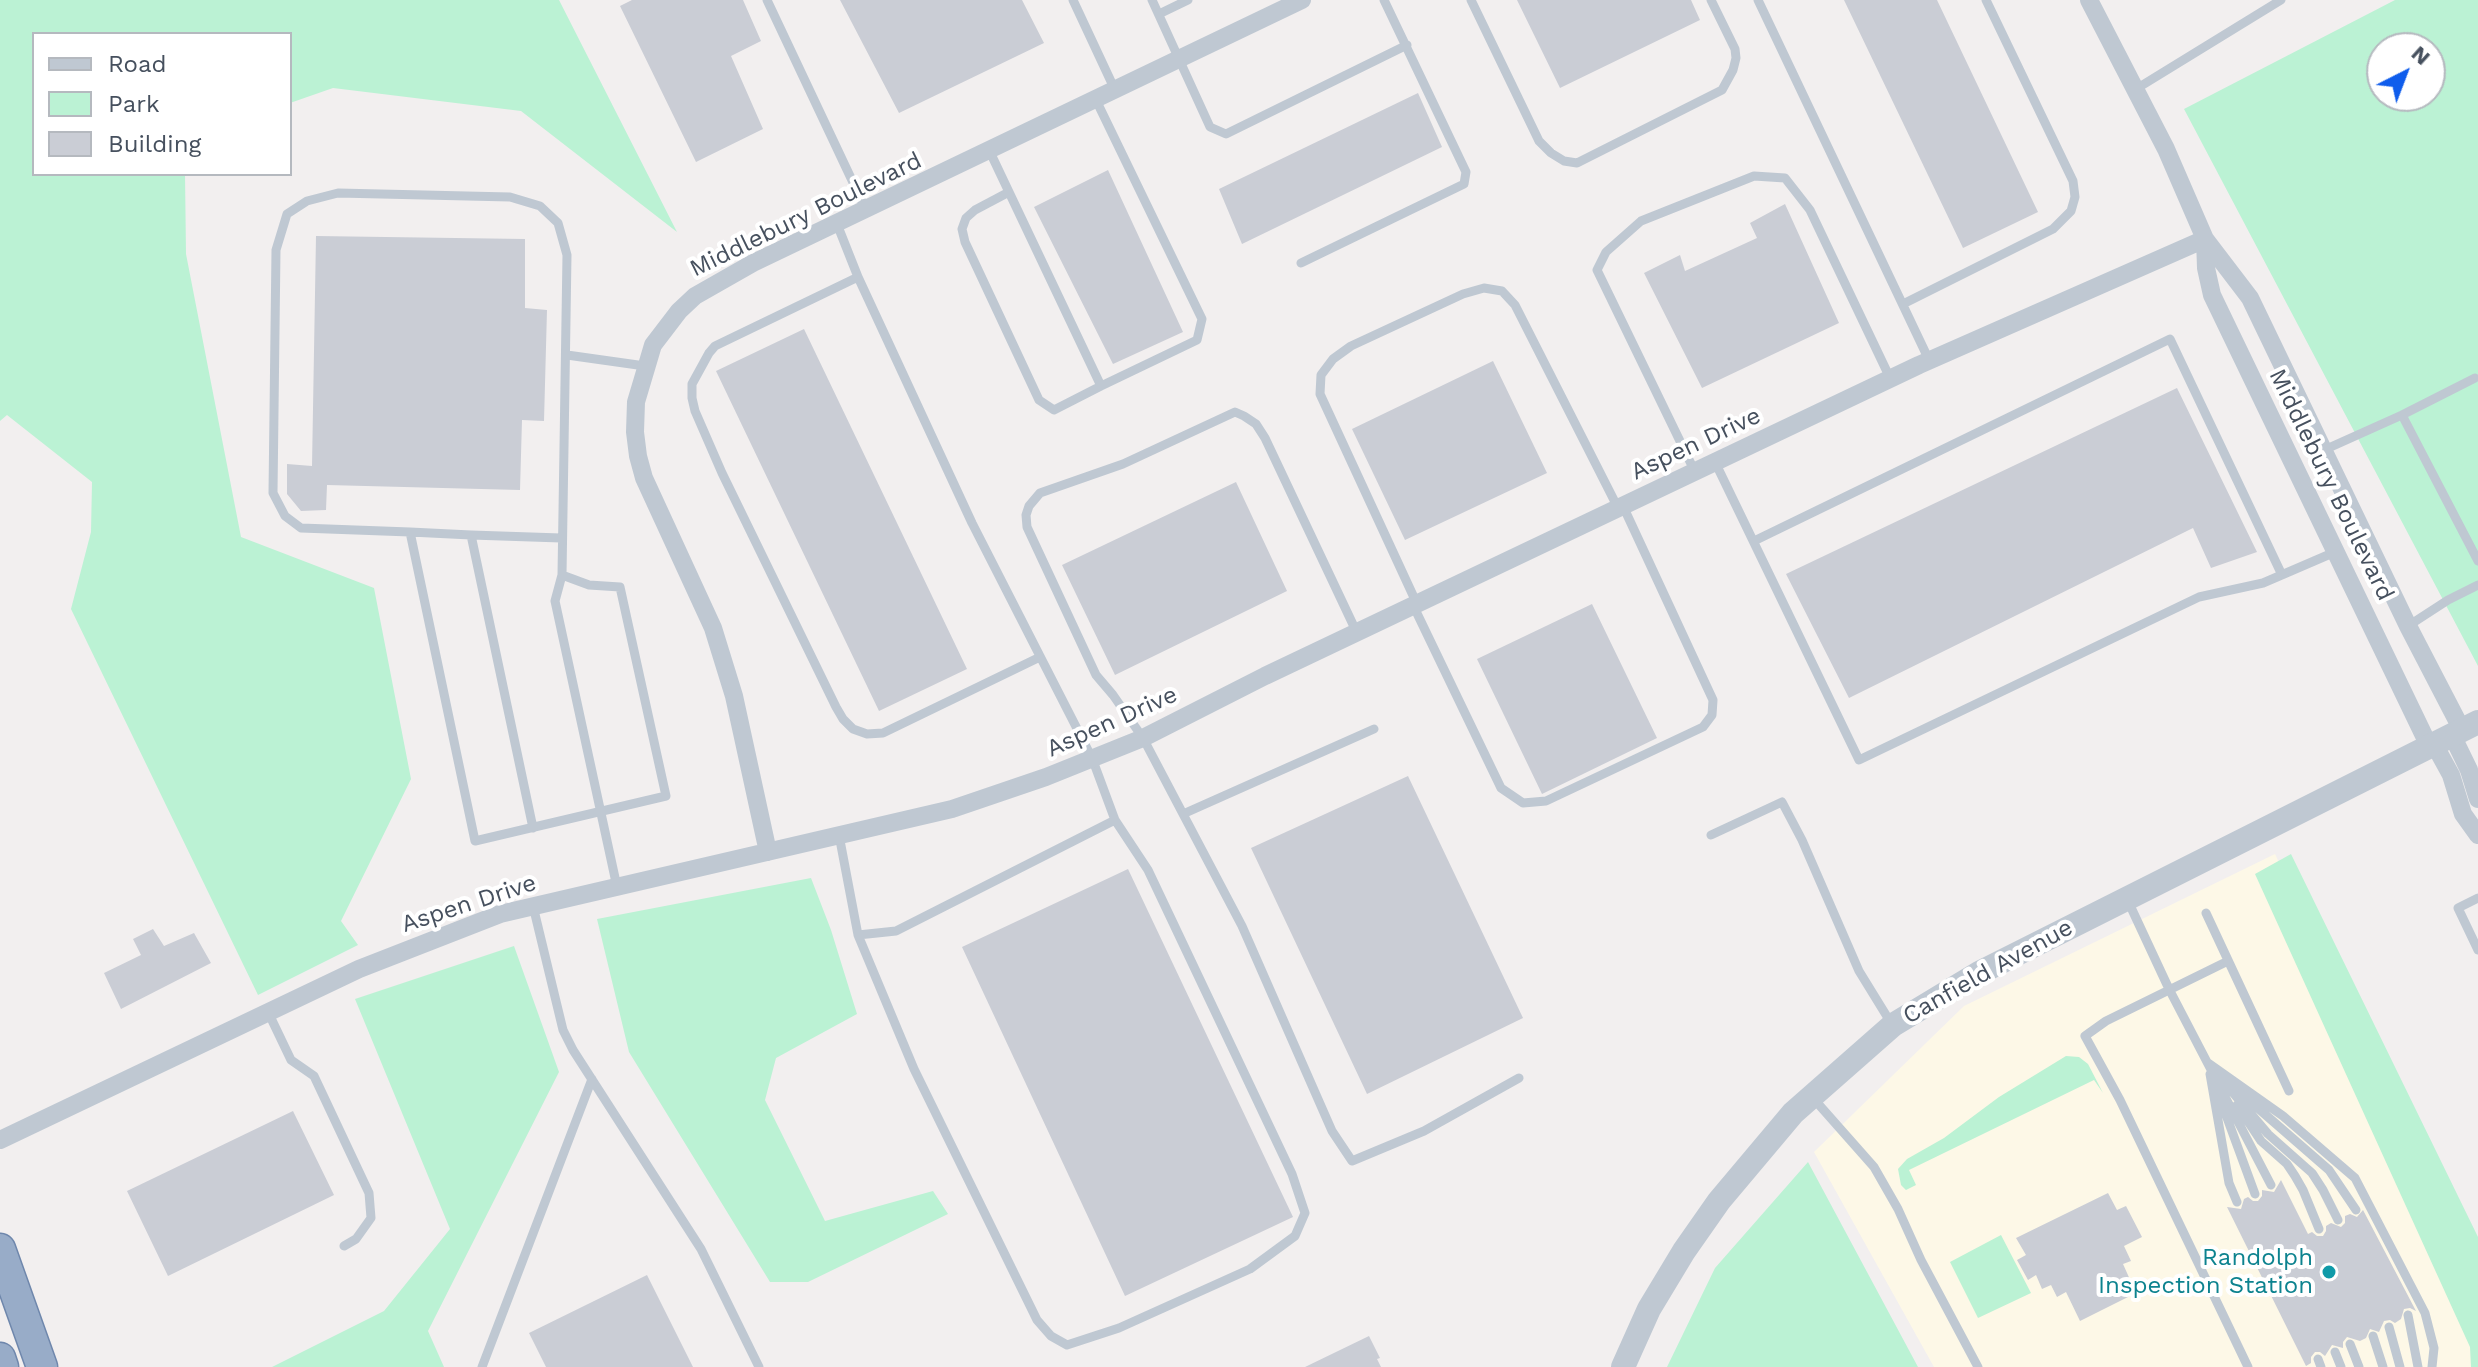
<!DOCTYPE html>
<style>
body{margin:0}
#map{position:relative;width:2478px;height:1367px;overflow:hidden;background:#f2efef;font-family:"Work Sans",sans-serif}
canvas{display:block}
.legend{position:absolute;left:32px;top:32px;width:260px;height:144px;box-sizing:border-box;background:#fff;border:2px solid #b5b9bf;margin:0;padding:10px 14px;list-style:none;font-size:24px;color:#46505e}
.legend li{display:flex;align-items:center;gap:16px;height:40px}
.legend b{width:40px;border:2px solid #b5b9bf}
.north{position:absolute;left:2366px;top:32px;width:80px;height:80px;box-sizing:border-box;background:#fff;border:2px solid #b5b9bf;border-radius:50%;rotate:42deg;font-size:22px;font-weight:700;line-height:32px;text-align:center;color:#46505e}
.north::after{content:'';display:block;margin:auto;width:28px;height:36px;background:#0f5dec;clip-path:polygon(50% 0,100% 100%,50% 72%,0 100%)}
</style>
<div id="map">
<canvas width="2478" height="1367"></canvas>
<ul class="legend">
<li><b style="height:10px;background:#bfc8d2"></b>Road</li>
<li><b style="height:22px;background:#bbf2d4"></b>Park</li>
<li><b style="height:22px;background:#cacdd5"></b>Building</li>
</ul>
<div class="north">N</div>
</div>
<script>
const context = document.querySelector('canvas').getContext('2d');
context.lineJoin = 'round';
function paint(path, color) {
  context.fillStyle = color;
  context.fill(path, 'evenodd');
}
function poly(rows) {
  const path = new Path2D();
  for (const r of rows) {
    path.moveTo(r[0], r[1]);
    for (let i = 2; i < r.length; i += 2) path.lineTo(r[i], r[i + 1]);
  }
  return path;
}
function stroke(path, color, width, dash) {
  context.strokeStyle = color;
  context.lineWidth = width;
  context.lineCap = dash ? 'butt' : 'round';
  context.setLineDash(dash || []);
  context.stroke(path);
}
function label(font, color, halo, rows, align = 'center') {
  context.font = font + ' "Work Sans",sans-serif';
  context.lineWidth = 8;
  context.setLineDash([]);
  context.textBaseline = 'middle';
  context.strokeStyle = halo;
  context.fillStyle = color;
  for (const [text, x, y, turn = 0] of rows) {
    context.save();
    context.translate(x, y);
    context.rotate((+turn || 0) * Math.PI / 180);
    context.textAlign = isNaN(turn) ? turn : align;
    if (halo) context.strokeText(text, 0, 0);
    context.fillText(text, 0, 0);
    context.restore();
  }
}
paint(poly([
 [2275,854,2478,1276,2478,1367,1934,1367,1814,1152,1964,1006]
]), '#fdf8e7');
paint(poly([
 [0,0,559,0,677,232,521,111,333,88,290,103,290,34,34,34,34,174,185,174,186,254,241,537,374,588,411,779,341,921,358,945,258,995,71,609,91,532,92,482,7,415,0,421],
 [2395,0,2478,0,2478,666,2184,109],
 [2382,48,2430,48,2430,96,2382,96],
 [2291,854,2478,1237,2478,1367,2471,1367,2470,1347,2255,874],
 [811,878,831,930,857,1014,776,1058,765,1100,825,1221,933,1191,948,1214,808,1282,770,1282,629,1052,597,919],
 [514,946,559,1072,428,1331,444,1367,272,1367,384,1311,450,1229,355,999],
 [2066,1056,2079,1057,2088,1064,2103,1093,2094,1080,1909,1170,1916,1185,1906,1190,1901,1185,1898,1169,1907,1159,1944,1138,1999,1097],
 [1808,1162,1918,1367,1667,1367,1715,1268],
 [2001,1235,2031,1293,1978,1318,1950,1262]
]), '#bbf2d4');
paint(poly([
 [632,0,743,0,761,41,731,56,763,129,696,162,620,6],
 [840,0,1022,0,1044,43,899,113],
 [1517,0,1691,0,1700,20,1560,88],
 [1844,0,1937,0,2038,212,1963,248],
 [1418,93,1442,147,1242,244,1219,189],
 [1108,170,1183,332,1113,364,1034,207],
 [1785,204,1839,323,1702,388,1644,273,1680,255,1685,271,1757,238,1750,223],
 [316,236,525,239,525,308,547,310,544,421,522,420,520,490,327,485,326,510,301,511,287,494,287,464,312,466],
 [804,329,967,669,879,711,716,371],
 [1493,361,1547,473,1405,540,1352,429],
 [2177,388,2257,552,2211,568,2193,528,1849,698,1786,574],
 [1236,482,1287,591,1115,675,1062,565],
 [1592,604,1657,738,1542,794,1477,659],
 [1408,776,1523,1018,1367,1094,1251,848],
 [1128,869,1293,1217,1125,1296,962,947],
 [153,929,164,946,194,933,211,963,121,1009,104,973,141,955,133,939],
 [293,1111,334,1195,168,1276,127,1191],
 [2281,1180,2308,1234,2312,1232,2317,1236,2323,1236,2326,1231,2326,1226,2331,1223,2341,1227,2345,1223,2345,1216,2350,1214,2357,1217,2363,1210,2416,1311,2410,1308,2404,1309,2401,1319,2395,1323,2390,1320,2384,1321,2379,1332,2370,1329,2366,1338,2360,1341,2347,1337,2343,1342,2343,1348,2332,1345,2325,1356,2320,1352,2315,1352,2311,1357,2311,1363,2306,1366,2227,1207,2241,1209,2244,1199,2248,1197,2253,1201,2258,1201,2262,1196,2262,1190,2274,1192],
 [2108,1193,2117,1210,2126,1206,2142,1237,2124,1246,2131,1261,2123,1264,2136,1293,2080,1321,2066,1292,2057,1297,2051,1285,2042,1289,2036,1275,2028,1280,2017,1260,2026,1255,2016,1238],
 [647,1275,693,1367,546,1367,529,1333],
 [1369,1336,1380,1358,1377,1359,1381,1367,1305,1367]
]), '#cacdd5');
const trunk = poly([
 [0,1249,42,1367],
 [0,1358,3,1367]
]);
stroke(trunk, '#6f87ac', 33);
stroke(poly([
 [767,0,866,210],
 [1073,0,1115,90],
 [1152,0,1210,127,1226,134,1407,45],
 [1471,0,1539,141,1551,153,1564,161,1577,163,1722,90,1733,70,1736,58,1735,49,1711,0],
 [1758,0,1929,360],
 [1159,14,1188,0],
 [2136,89,2281,0],
 [990,152,1101,386,1197,340,1202,319,1096,100],
 [1009,192,975,210,966,218,962,229,965,242,1039,400,1054,410,1101,386],
 [837,224,858,277,972,523,1092,758,1115,820,896,931,858,935],
 [1301,263,1464,184,1466,172,1384,0],
 [858,277,715,346,709,353,692,384,692,398,695,411,722,473,836,707,843,719,853,729,867,734,883,733,1040,657],
 [1903,304,2053,229,2071,211,2075,197,2073,181,1986,0],
 [567,355,645,366],
 [2402,415,2475,378],
 [2324,450,2402,415,2478,561],
 [1715,462,1859,760,2199,597,2263,583,2335,552],
 [1695,472,1597,270,1606,252,1641,221,1754,176,1785,178,1810,210,1890,378],
 [410,532,475,841,666,796,620,587,589,585,562,575,567,255,558,223,540,206,510,197,338,193,307,201,287,214,276,250,273,493,285,516,301,528,410,532,471,535,561,538],
 [471,535,533,828],
 [1754,541,2170,339,2282,575],
 [562,575,555,601,617,887],
 [1417,604,1320,394,1321,375,1333,359,1351,346,1463,294,1484,288,1502,291,1515,305,1618,508],
 [1413,605,1501,788,1523,803,1546,801,1703,727,1712,715,1713,700,1623,506],
 [2408,626,2448,600,2478,585],
 [1357,633,1265,438,1256,424,1244,416,1235,412,1123,464,1040,493,1029,506,1026,515,1027,527,1096,675,1113,695,1143,738,1242,926,1332,1131,1352,1161,1424,1131,1519,1078],
 [1183,814,1374,729],
 [839,835,858,935,914,1069,1037,1320,1051,1336,1067,1345,1119,1328,1250,1269,1295,1236,1305,1213,1292,1174,1148,870,1115,820],
 [1711,835,1782,802,1802,840,1859,971,1891,1023],
 [2478,898,2458,908,2478,950],
 [2128,901,2169,989,2271,1185],
 [533,906,563,1030,573,1050,701,1249,759,1367],
 [2206,913,2289,1091],
 [2228,961,2106,1021,2085,1036,2120,1100,2248,1367],
 [269,1014,291,1060,314,1076,369,1193,371,1218,356,1239,344,1246],
 [2208,1063,2283,1116,2355,1178,2425,1313,2434,1348,2432,1367],
 [2210,1074,2229,1183,2237,1202],
 [2218,1075,2268,1134,2312,1173,2323,1190,2338,1220],
 [2237,1090,2329,1170,2356,1210],
 [2219,1096,2255,1194],
 [1813,1098,1874,1167,1898,1209,1921,1260,1978,1367],
 [2237,1105,2261,1141,2287,1164,2295,1176,2303,1190,2319,1229],
 [2408,1315,2418,1367],
 [2389,1327,2400,1367],
 [2373,1336,2383,1367],
 [2350,1344,2359,1367],
 [2335,1352,2341,1367],
 [2318,1359,2321,1367],
 [482,1367,592,1079]
]), '#bfc8d2', 9);
stroke(poly([
 [2089,0,2166,149,2205,239,2250,298,2408,626,2462,730],
 [2205,239,2206,268,2212,295,2429,746],
 [2452,735,2469,770,2478,799],
 [2434,744,2451,775,2463,814,2478,835],
 [768,852,734,696,713,628,644,478,638,456,635,432,636,402,653,345,679,311,695,296,753,263,1302,0],
 [0,1140,359,969,500,914,952,809,1046,777,1143,738,1265,676,1919,365,2205,239]
]), '#bfc8d2', 18);
stroke(poly([
 [1623,1367,1649,1309,1684,1251,1719,1201,1793,1113,1893,1025,1979,973,2478,722]
]), '#bfc8d2', 24);
stroke(trunk, '#98acc8', 30);
for (const [x, y, r, color] of [
 [2329,1272,8,"#0f9aa8"]
]) {
  const dot = new Path2D();
  dot.arc(x, y, r, 0, 2 * Math.PI);
  context.fillStyle = color;
  context.fill(dot);
  stroke(dot, '#fff', 3);
}
label('24px', '#46505e', '#fff', [
 ["Middlebury Boulevard",806,215,-26],
 ["Aspen Drive",1696,444,-25],
 ["Middlebury Boulevard",2331,485,64],
 ["Aspen Drive",1112,722,-24],
 ["Aspen Drive",469,904,-18],
 ["Canfield Avenue",1988,972,-29]
]);
label('24px', '#0d838f', '#fff', [
 ["Randolph",2313,1258],
 ["Inspection Station",2313,1286]
], 'right');
</script>
